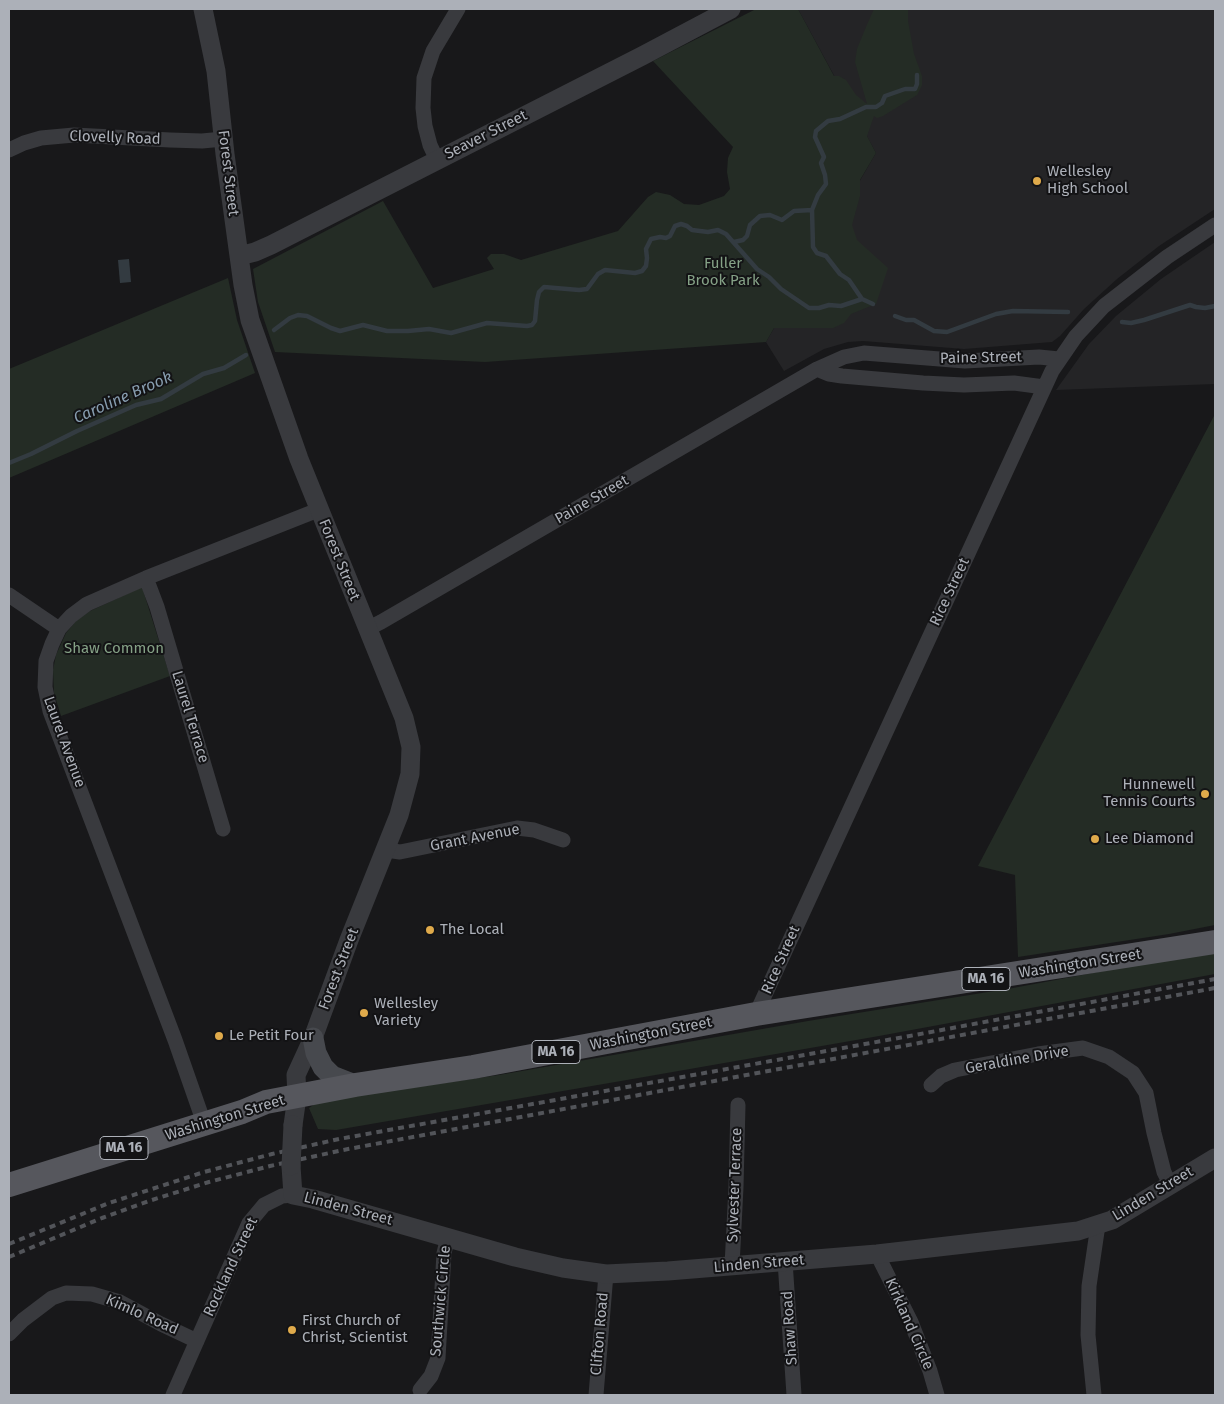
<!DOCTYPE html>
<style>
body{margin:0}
#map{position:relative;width:1224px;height:1404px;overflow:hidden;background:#18181a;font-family:"Fira Sans",sans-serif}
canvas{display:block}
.frame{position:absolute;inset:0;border:10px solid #acb0b8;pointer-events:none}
</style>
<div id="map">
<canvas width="1224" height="1404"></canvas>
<div class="frame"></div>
</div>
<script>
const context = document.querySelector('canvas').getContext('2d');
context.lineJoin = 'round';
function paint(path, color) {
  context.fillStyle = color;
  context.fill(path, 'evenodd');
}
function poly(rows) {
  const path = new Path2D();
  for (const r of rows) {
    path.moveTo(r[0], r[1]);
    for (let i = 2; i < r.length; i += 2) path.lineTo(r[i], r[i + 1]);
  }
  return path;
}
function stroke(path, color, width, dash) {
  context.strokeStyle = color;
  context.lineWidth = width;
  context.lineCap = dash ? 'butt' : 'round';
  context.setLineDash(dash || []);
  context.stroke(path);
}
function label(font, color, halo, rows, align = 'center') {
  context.font = font + ' "Fira Sans",sans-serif';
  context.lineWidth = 4;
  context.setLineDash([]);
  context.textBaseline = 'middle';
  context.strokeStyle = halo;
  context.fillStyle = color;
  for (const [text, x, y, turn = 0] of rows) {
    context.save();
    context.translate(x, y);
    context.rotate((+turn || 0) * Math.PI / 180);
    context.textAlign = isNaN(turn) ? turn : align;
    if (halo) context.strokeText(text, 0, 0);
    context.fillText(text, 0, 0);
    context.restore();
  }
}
paint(poly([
 [798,9,1215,9,1215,209,1159,246,1117,279,1084,309,1060,336,1052,342,964,349,863,341,848,342,824,349,784,371,766,342,876,153],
 [1215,242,1215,384,1056,390,1089,344,1116,316,1161,279]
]), '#242426');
paint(poly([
 [756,9,798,9,834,76,839,76,846,80,856,95,867,104,855,62,857,49,866,27,874,9,908,9,908,21,914,54,922,76,922,85,917,95,883,116,877,118,874,116,867,136,876,153,860,180,860,196,852,225,857,240,888,268,876,304,851,314,844,323,833,328,774,328,766,342,485,362,275,352,258,302,253,269,383,201,433,288,494,269,487,258,491,254,504,254,521,260,618,231,648,197,656,192,670,195,684,204,699,205,724,196,730,189,727,172,728,158,733,147,653,61],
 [228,278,237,320,255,373,9,478,9,369],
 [1215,414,1215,925,1169,934,1018,957,1015,875,978,866],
 [142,587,170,676,61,716,54,693,53,670,56,655,66,633,76,621,90,611],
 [1215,950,1215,974,879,1036,621,1081,336,1130,318,1129,309,1108,319,1101,499,1075,808,1021,1013,988]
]), '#242c25');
paint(poly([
 [129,259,131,282,120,283,118,260]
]), '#333b41');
stroke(poly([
 [812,210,813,247,817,253,826,256,840,274,849,280,862,299],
 [734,242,743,240,747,236,750,225,760,216,770,215,782,220,794,211,812,210,818,195,826,184,825,175,821,163,824,157,815,137,816,131,828,121,840,119,866,107,876,107,882,103,885,96,905,89,915,89,917,84,917,75],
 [895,316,906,320,914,320,934,331,947,332,996,314,1013,311,1068,312],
 [1122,322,1131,323,1144,320,1190,305,1196,307,1205,308,1215,306],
 [274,330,290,318,298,315,307,316,331,328,340,331,363,325,387,331,408,331,429,329,451,333,487,323,527,326,532,325,535,321,537,300,539,292,544,287,579,290,587,289,598,274,605,270,635,273,642,271,646,266,647,258,646,249,651,239,660,237,666,238,670,236,675,226,681,224,687,226,692,230,708,232,718,230,726,234,757,269,769,277,781,289,809,308,819,308,829,305,841,306,862,299,873,304],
 [9,463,31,454,77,431,136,405,161,399,203,374,224,368,246,355]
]), '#333b41', 4.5);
stroke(poly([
 [9,150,24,143,41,138,74,135,170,140,202,141,223,139],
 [437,160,430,145,425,126,423,108,424,78,433,51,458,9],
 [817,369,829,374,842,376,923,383,964,385,1014,383,1044,387],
 [146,578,157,607,223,829],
 [9,595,59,629],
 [367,629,381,622,817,369,844,357,864,353,965,361,1039,357,1059,359],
 [386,850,400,852,517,828,534,830,563,840],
 [756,1014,1052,371,1076,336,1104,306,1167,257,1215,225],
 [931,1085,941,1076,955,1070,1038,1054,1083,1048,1109,1057,1133,1073,1146,1093,1154,1133,1164,1172,1170,1184],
 [204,1123,175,1040,50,711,45,687,46,661,52,644,59,629,71,616,87,604,146,578,318,510],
 [877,1254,911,1322,930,1371,937,1395],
 [785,1261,794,1395],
 [732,1266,736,1187,738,1105],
 [9,1334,23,1320,52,1298,66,1293,92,1294,120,1302,161,1324,197,1341],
 [420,1390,431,1376,438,1358,444,1253,448,1237],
 [173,1395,249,1223,264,1205,282,1196,293,1195],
 [596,1395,606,1274],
 [1094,1395,1088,1335,1089,1286,1098,1225]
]), '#393a3e', 15);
stroke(poly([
 [203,9,216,71,225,154,243,285,250,320,299,459,404,718,411,747,410,774,399,815,349,940,313,1038,296,1075,297,1097,293,1125],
 [239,256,255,252,271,245,642,56,731,9],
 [291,1166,293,1195,313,1199,515,1257,563,1268,606,1274,668,1271,877,1254,1078,1231,1112,1220,1215,1158]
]), '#393a3e', 19);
stroke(poly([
 [313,1038,316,1053,323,1067,332,1076,355,1085]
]), '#47494e', 21);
stroke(poly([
 [9,1185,242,1112,266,1102,355,1085,473,1067,756,1014,1215,942]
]), '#56575d', 24);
stroke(poly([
 [9,1244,109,1203,204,1172,272,1154,339,1139,904,1037,1215,979],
 [9,1257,102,1218,152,1200,209,1182,270,1166,343,1150,1215,988]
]), '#525459', 4, [6, 5]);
stroke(poly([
 [291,1166,293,1125]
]), '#393a3e', 19);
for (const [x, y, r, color] of [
 [1037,181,5,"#dfaa4b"],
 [1205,794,5,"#dfaa4b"],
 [1095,839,5,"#dfaa4b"],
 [430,930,5,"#dfaa4b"],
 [364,1013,5,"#dfaa4b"],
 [219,1036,5,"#dfaa4b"],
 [292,1330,5,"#dfaa4b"]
]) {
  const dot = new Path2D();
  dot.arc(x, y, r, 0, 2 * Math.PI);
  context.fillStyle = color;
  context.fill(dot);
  stroke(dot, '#131315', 2);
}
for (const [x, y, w] of [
 [986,979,48],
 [556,1052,48],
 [124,1148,48]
]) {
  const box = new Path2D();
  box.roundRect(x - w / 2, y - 11.5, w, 23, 4);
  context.fillStyle = '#131315';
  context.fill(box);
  stroke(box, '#acb0b8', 1);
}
label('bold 14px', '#acb0b8', null, [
 ["MA 16",986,979],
 ["MA 16",556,1052],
 ["MA 16",124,1148]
]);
label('15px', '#acb0b8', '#131315', [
 ["Seaver Street",486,135,-27],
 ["Clovelly Road",115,138,2],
 ["Forest Street",228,173,83],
 ["Paine Street",981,358,-1],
 ["Paine Street",592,500,-30],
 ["Forest Street",339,560,68],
 ["Rice Street",950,592,-65],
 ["Laurel Terrace",190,717,73],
 ["Laurel Avenue",64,742,70],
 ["Grant Avenue",475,838,-11],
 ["Rice Street",781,960,-66],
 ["Washington Street",1080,964,-9],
 ["Forest Street",339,969,-69],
 ["Washington Street",651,1034,-11],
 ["Geraldine Drive",1017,1060,-10],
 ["Washington Street",225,1118,-17],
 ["Sylvester Terrace",735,1185,-88],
 ["Linden Street",1153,1194,-31],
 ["Linden Street",348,1209,15],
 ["Linden Street",759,1264,-5],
 ["Rockland Street",231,1267,-65],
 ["Southwick Circle",441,1301,-85],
 ["Kimlo Road",142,1315,24],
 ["Kirkland Circle",909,1324,66],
 ["Shaw Road",790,1328,-94],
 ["Clifton Road",600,1334,-85]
]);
label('15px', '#acb0b8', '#131315', [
 ["Wellesley",1047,172],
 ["High School",1047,189],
 ["Hunnewell",1195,785,"right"],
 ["Tennis Courts",1195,802,"right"],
 ["Lee Diamond",1105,839],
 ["The Local",440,930],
 ["Wellesley",374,1004],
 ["Variety",374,1021],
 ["Le Petit Four",229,1036],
 ["First Church of",302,1321],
 ["Christ, Scientist",302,1338]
], 'left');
label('15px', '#85a186', '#131315', [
 ["Fuller",723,264],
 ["Brook Park",723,281],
 ["Shaw Common",114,649]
]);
label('italic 16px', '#879daf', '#131315', [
 ["Caroline Brook",123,398,-24]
]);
</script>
